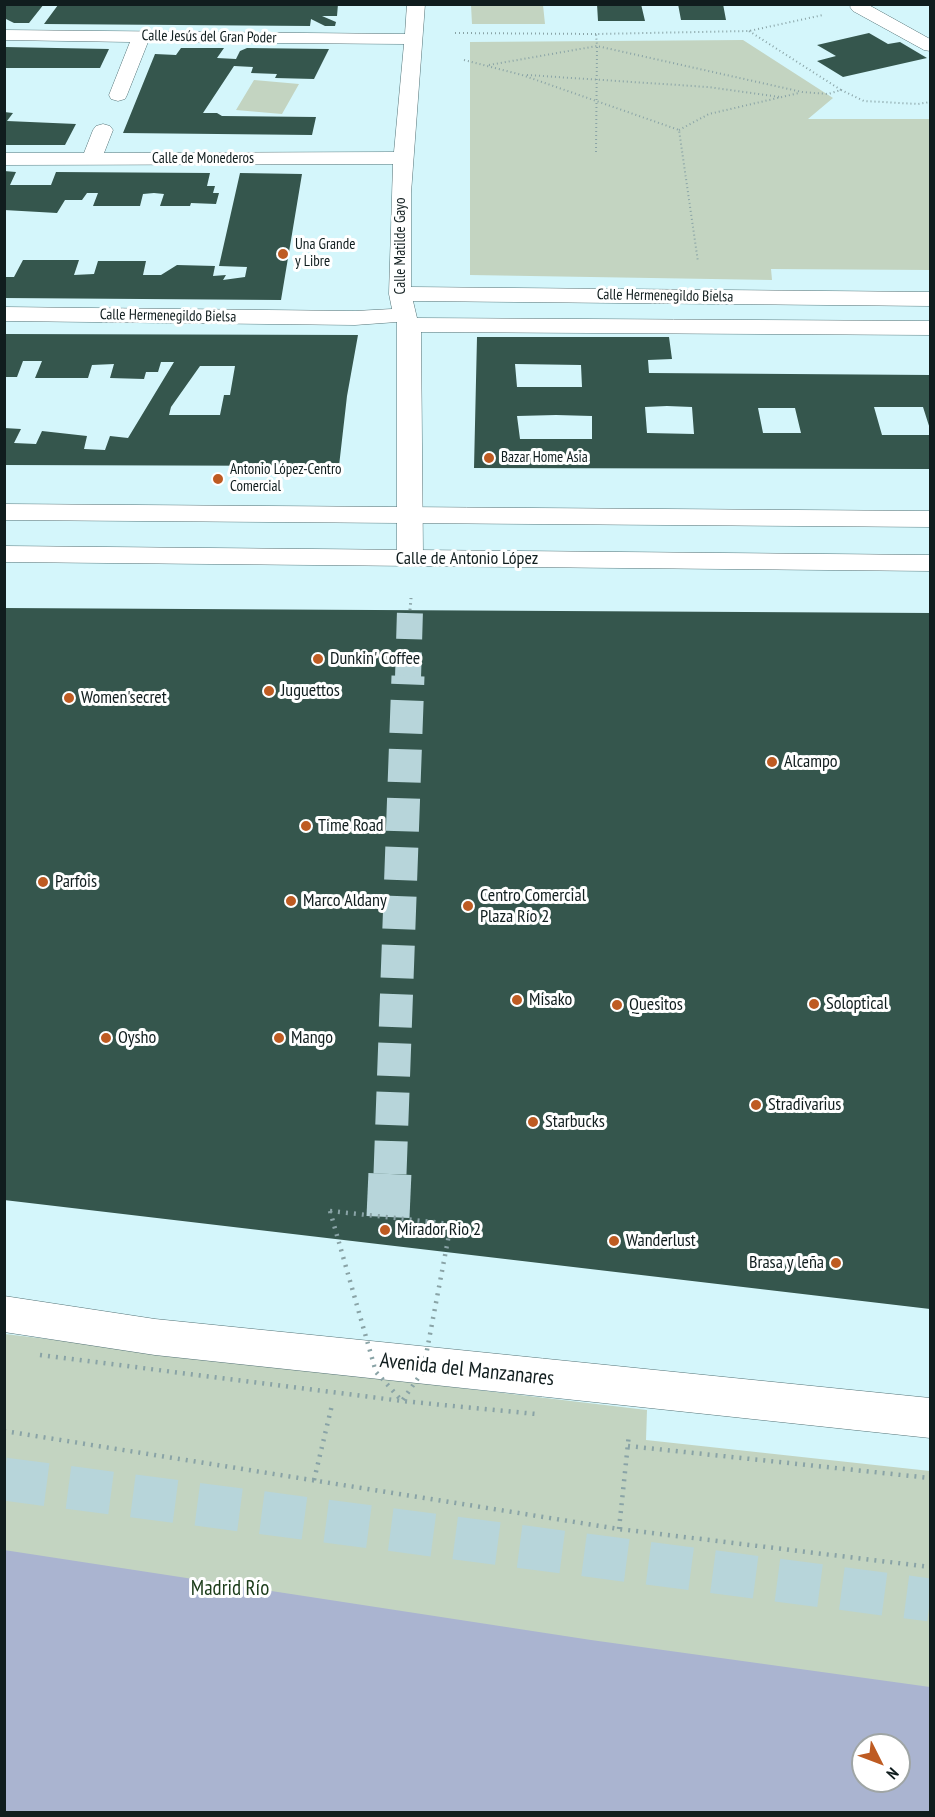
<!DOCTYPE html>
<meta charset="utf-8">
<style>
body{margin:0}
#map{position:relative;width:935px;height:1817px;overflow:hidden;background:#d4f6fb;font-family:"PT Sans Narrow",sans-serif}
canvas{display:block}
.frame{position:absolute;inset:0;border:6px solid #101d1e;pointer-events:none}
.north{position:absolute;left:851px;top:1733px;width:60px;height:60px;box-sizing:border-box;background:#fff;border:2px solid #9fa5a5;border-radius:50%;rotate:132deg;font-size:16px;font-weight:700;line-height:24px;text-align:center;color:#101d1e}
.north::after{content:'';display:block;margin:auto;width:21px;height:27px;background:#be5b22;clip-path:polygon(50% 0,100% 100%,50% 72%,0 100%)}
</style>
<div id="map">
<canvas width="935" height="1817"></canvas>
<div class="frame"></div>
<div class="north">N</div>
</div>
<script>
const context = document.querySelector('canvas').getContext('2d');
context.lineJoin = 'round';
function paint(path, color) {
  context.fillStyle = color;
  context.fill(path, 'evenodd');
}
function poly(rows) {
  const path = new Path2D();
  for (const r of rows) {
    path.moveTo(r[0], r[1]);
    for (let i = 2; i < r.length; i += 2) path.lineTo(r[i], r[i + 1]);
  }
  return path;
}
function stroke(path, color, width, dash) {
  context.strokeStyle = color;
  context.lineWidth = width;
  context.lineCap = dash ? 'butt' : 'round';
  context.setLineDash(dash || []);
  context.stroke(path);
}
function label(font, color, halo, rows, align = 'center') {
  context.font = font + ' "PT Sans Narrow",sans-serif';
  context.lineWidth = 6;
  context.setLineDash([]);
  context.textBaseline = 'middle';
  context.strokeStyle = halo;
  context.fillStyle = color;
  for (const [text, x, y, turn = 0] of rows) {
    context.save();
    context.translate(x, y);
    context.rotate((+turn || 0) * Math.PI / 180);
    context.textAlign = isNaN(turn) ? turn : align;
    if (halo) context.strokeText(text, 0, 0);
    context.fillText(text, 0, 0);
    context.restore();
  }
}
paint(poly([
 [471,5,543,5,545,24,472,24],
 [743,40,833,98,808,119,930,119,930,270,771,269,772,280,470,275,470,42],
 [254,80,299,84,282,114,236,110],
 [5,1334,647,1410,646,1440,930,1471,930,1812,5,1812],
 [863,1745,899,1745,899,1781,863,1781]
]), '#c3d4c1');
paint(poly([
 [4,1550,591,1640,930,1687,930,1812,5,1812],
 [863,1745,899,1745,899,1781,863,1781]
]), '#aab4d0');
paint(poly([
 [4,4,44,4,29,23,14,23,4,18],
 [289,4,338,4,337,16,322,16,336,22,335,26,325,26,311,19,310,26,44,24,58,5],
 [597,4,641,4,645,21,598,21],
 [678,4,723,4,726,20,681,20],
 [869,33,888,44,900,42,927,58,843,77,817,61,836,56,817,45],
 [4,47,109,49,100,68,6,68,4,70],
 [181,48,224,48,217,58,236,59,240,51,247,48,329,49,314,79,275,78,277,74,251,73,253,67,234,66,203,113,217,113,222,116,316,117,312,135,123,133,155,54,176,55],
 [4,112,13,113,7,121,76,124,65,145,4,145],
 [4,171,16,172,10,185,51,185,56,172,210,173,207,186,215,186,213,193,219,193,216,204,191,203,190,206,160,206,164,194,154,193,143,194,140,206,93,206,98,193,87,193,82,200,65,200,57,213,4,210],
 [240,173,302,174,281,300,4,298,4,277,14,277,23,260,79,260,74,275,94,274,98,261,146,261,143,275,161,275,177,265,215,266,213,276,226,275,223,280,245,277,247,267,219,266],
 [4,334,358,335,347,396,339,466,4,465,4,428,21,429,14,443,36,444,42,431,87,436,84,449,105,450,110,436,128,438,174,362,161,362,158,372,146,372,144,379,110,378,114,364,92,365,88,378,35,378,42,361,23,361,17,377,4,377],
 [200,366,235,366,230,395,224,395,220,415,169,415,171,407],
 [477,337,669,337,672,359,648,360,649,373,930,375,930,429,923,407,874,407,882,435,930,435,930,469,474,468],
 [515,364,581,365,582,387,517,387],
 [667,406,692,407,694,434,647,433,645,407],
 [758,408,795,408,801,433,763,433],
 [556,415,592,416,592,439,520,439,517,416],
 [4,608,930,613,930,1309,4,1200]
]), '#35564d');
stroke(poly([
 [408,678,410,610]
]), '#b7d5da', 26, [26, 13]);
stroke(poly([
 [390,1174,408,676]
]), '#b7d5da', 33, [33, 16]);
stroke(poly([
 [388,1217,390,1172]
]), '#b7d5da', 43, [43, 22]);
stroke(poly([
 [4,1479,930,1600]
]), '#b7d5da', 43, [43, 22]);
const street = poly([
 [407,4,425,4,411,193,411,287,930,292,930,306,413,301,417,318,930,321,930,335,421,332,423,558,420,564,410,566,400,564,397,558,397,322,355,325,4,321,4,307,355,311,392,309,389,294,393,164,4,165,4,153,84,153,93,130,96,126,103,124,110,126,113,130,104,153,394,152,404,44,148,42,127,95,125,99,118,101,111,99,109,95,130,42,4,40,4,30,405,34,407,4],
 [852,4,867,4,930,39,930,51,924,50,853,11,850,7,852,4],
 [4,1296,155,1319,930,1398,930,1438,155,1355,4,1332,4,1296]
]);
const primary = poly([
 [4,504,930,511,930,527,4,520,4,504],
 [4,546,930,555,930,571,4,562,4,546]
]);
stroke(street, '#547377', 1);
stroke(primary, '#547377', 1);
stroke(poly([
 [455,33,596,34],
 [464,60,522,75,679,130,698,262],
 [489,65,597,46,596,34,749,31,823,15],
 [527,75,708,87,780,97],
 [841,90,864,101,918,104,930,102],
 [679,130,709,114,799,93],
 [596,152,597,46,802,92,828,94,841,90,749,31]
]), '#89a3a6', 2, [1, 3]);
stroke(poly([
 [410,610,411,598]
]), '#89a3a6', 3, [1.5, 4]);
stroke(poly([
 [330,1211,451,1224],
 [4,1431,619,1529,930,1567],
 [628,1446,930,1478],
 [314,1480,332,1405],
 [619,1529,629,1434]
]), '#89a3a6', 4.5, [2, 6]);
paint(street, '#fff');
paint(primary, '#fff');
stroke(poly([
 [330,1211,376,1372,402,1401,423,1371,451,1224],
 [40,1355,402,1401,536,1414]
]), '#89a3a6', 4.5, [2, 6]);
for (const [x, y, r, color] of [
 [283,254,6,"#be5b22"],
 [489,458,6,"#be5b22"],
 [218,479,6,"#be5b22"],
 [318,659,6,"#be5b22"],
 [269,691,6,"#be5b22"],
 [69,698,6,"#be5b22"],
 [772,762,6,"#be5b22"],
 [306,826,6,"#be5b22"],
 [43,882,6,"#be5b22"],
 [291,901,6,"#be5b22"],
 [468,906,6,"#be5b22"],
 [517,1000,6,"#be5b22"],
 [814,1004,6,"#be5b22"],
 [617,1005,6,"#be5b22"],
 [106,1038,6,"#be5b22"],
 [279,1038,6,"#be5b22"],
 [756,1105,6,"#be5b22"],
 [533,1122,6,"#be5b22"],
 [385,1230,6,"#be5b22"],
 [614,1241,6,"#be5b22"],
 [836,1263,6,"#be5b22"]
]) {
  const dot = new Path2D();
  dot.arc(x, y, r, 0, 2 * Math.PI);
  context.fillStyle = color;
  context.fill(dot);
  stroke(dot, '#fff', 2);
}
label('15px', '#101d1e', '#fff', [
 ["Calle Jesús del Gran Poder",209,37,1],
 ["Calle de Monederos",203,159],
 ["Calle Matilde Gayo",401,246,-90],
 ["Calle Hermenegildo Bielsa",665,296,1],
 ["Calle Hermenegildo Bielsa",168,316,1]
]);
label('15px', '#101d1e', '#fff', [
 ["Una Grande",295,245],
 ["y Libre",295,262],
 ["Bazar Home Asia",501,458],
 ["Antonio López-Centro",230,470],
 ["Comercial",230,487]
], 'left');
label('18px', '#101d1e', '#fff', [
 ["Calle de Antonio López",467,559]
]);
label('18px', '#101d1e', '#fff', [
 ["Dunkin' Coffee",330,659],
 ["Juguettos",281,691],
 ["Women'secret",81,698],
 ["Alcampo",784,762],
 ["Time Road",318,826],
 ["Parfois",55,882],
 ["Centro Comercial",480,896],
 ["Plaza Río 2",480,917],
 ["Marco Aldany",303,901],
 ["Misako",529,1000],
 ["Soloptical",826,1004],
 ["Quesitos",629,1005],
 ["Oysho",118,1038],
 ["Mango",291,1038],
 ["Stradivarius",768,1105],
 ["Starbucks",545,1122],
 ["Mirador Rio 2",397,1230],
 ["Wanderlust",626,1241],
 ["Brasa y leña",824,1263,"right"]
], 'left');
label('21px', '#101d1e', '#fff', [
 ["Avenida del Manzanares",467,1370,6]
]);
label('21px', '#1c3d1a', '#fff', [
 ["Madrid Río",230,1589]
]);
</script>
